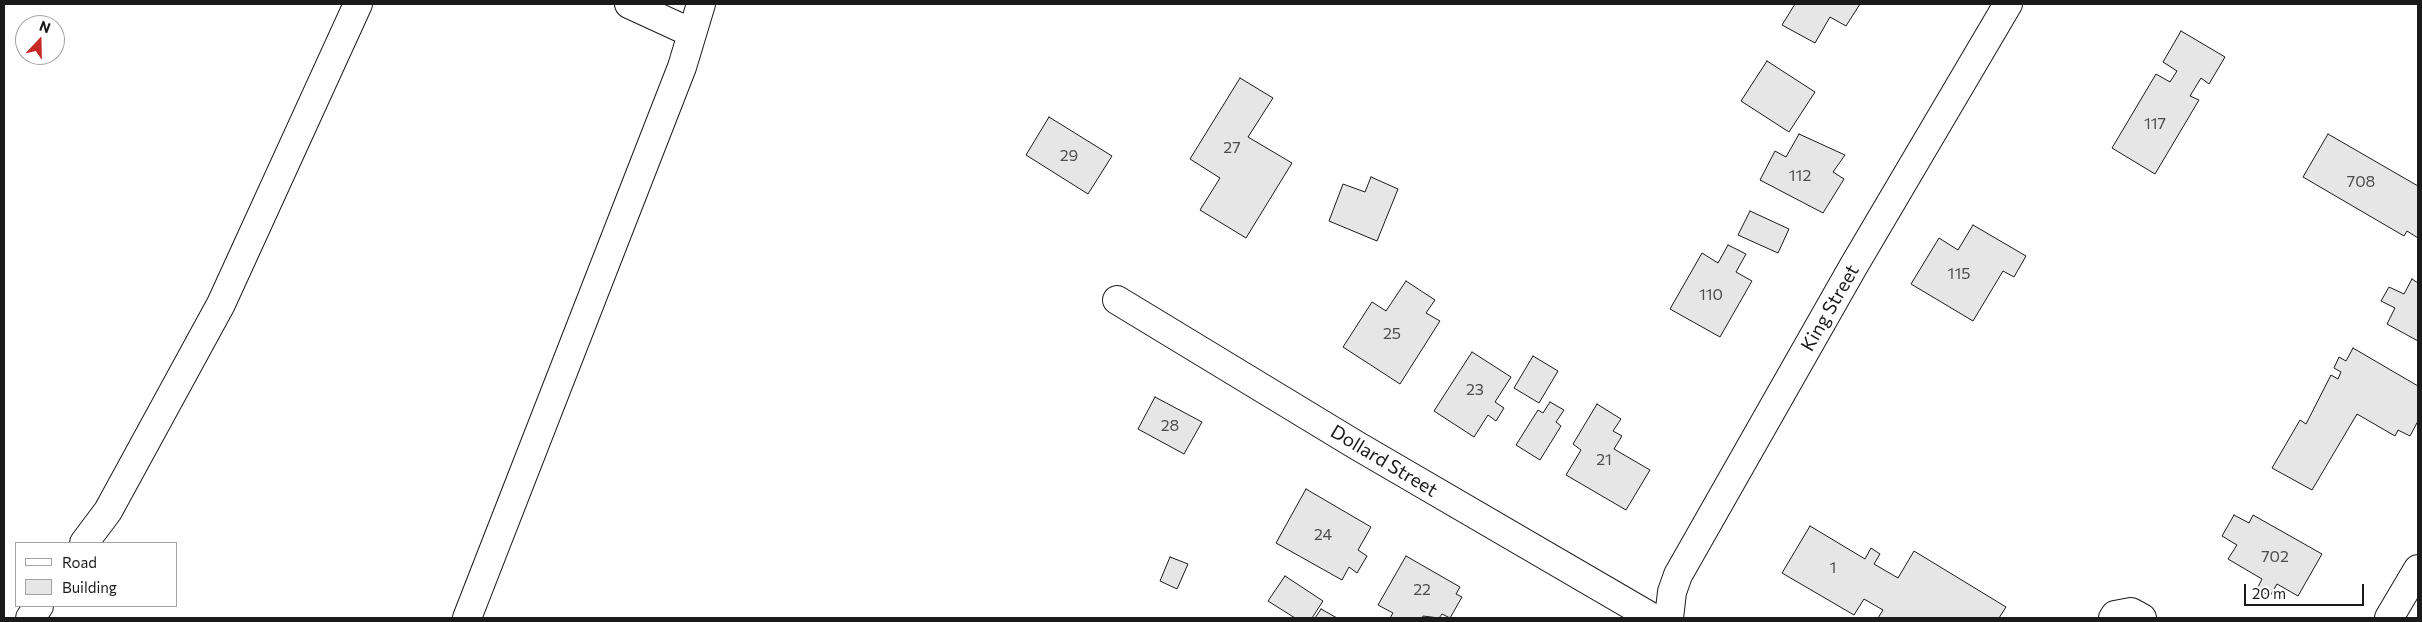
<!DOCTYPE html>
<style>
body{margin:0}
#map{position:relative;width:2422px;height:622px;overflow:hidden;background:#fff;font-family:Commissioner,sans-serif}
canvas{display:block}
.frame{position:absolute;inset:0;border:5px solid #1a1a1a;pointer-events:none}
.legend{position:absolute;left:15px;top:542px;width:162px;height:65px;box-sizing:border-box;background:#fff;border:1px solid #a3a3a3;margin:0;padding:6px 9px;list-style:none;font-size:15px;color:#1a1a1a}
.legend li{display:flex;align-items:center;gap:10px;height:25px}
.legend b{width:25px;border:1px solid #a3a3a3}
.north{position:absolute;left:15px;top:15px;width:50px;height:50px;box-sizing:border-box;background:#fff;border:1px solid #a3a3a3;border-radius:50%;rotate:21deg;font-size:14px;font-weight:700;line-height:20px;text-align:center;color:#1a1a1a}
.north::after{content:'';display:block;margin:auto;width:18px;height:22px;background:#c62828;clip-path:polygon(50% 0,100% 100%,50% 72%,0 100%)}
.scale{position:absolute;left:2244px;top:584px;width:120px;height:22px;box-sizing:border-box;border:2px solid #1a1a1a;border-top:0;padding-left:6px;font-size:15px;line-height:18px;white-space:nowrap;color:#1a1a1a;-webkit-text-stroke:4px #fff;paint-order:stroke}
</style>
<div id="map">
<canvas width="2422" height="622"></canvas>
<div class="frame"></div>
<ul class="legend">
<li><b style="height:6px;background:#fff"></b>Road</li>
<li><b style="height:14px;background:#e6e6e6"></b>Building</li>
</ul>
<div class="north">N</div>
<div class="scale">20 m</div>
</div>
<script>
const context = document.querySelector('canvas').getContext('2d');
context.lineJoin = 'round';
function paint(path, color) {
  context.fillStyle = color;
  context.fill(path, 'evenodd');
}
function poly(rows) {
  const path = new Path2D();
  for (const r of rows) {
    path.moveTo(r[0], r[1]);
    for (let i = 2; i < r.length; i += 2) path.lineTo(r[i], r[i + 1]);
  }
  return path;
}
function stroke(path, color, width, dash) {
  context.strokeStyle = color;
  context.lineWidth = width;
  context.lineCap = dash ? 'butt' : 'round';
  context.setLineDash(dash || []);
  context.stroke(path);
}
function label(font, color, halo, rows, align = 'center') {
  context.font = font + ' Commissioner,sans-serif';
  context.lineWidth = 4;
  context.setLineDash([]);
  context.textBaseline = 'middle';
  context.strokeStyle = halo;
  context.fillStyle = color;
  for (const [text, x, y, turn = 0] of rows) {
    context.save();
    context.translate(x, y);
    context.rotate((+turn || 0) * Math.PI / 180);
    context.textAlign = isNaN(turn) ? turn : align;
    if (halo) context.strokeText(text, 0, 0);
    context.fillText(text, 0, 0);
    context.restore();
  }
}
const building = poly([
 [1795,4,1860,4,1846,26,1830,17,1815,43,1782,25,1795,4],
 [2181,31,2225,57,2209,84,2201,78,2190,96,2199,100,2155,174,2112,148,2156,74,2170,82,2177,71,2163,62,2181,31],
 [1767,61,1815,92,1789,132,1741,101,1767,61],
 [1240,78,1273,98,1248,137,1292,163,1246,238,1200,210,1220,178,1190,159,1240,78],
 [1049,117,1112,156,1088,194,1026,155,1049,117],
 [1799,134,1845,155,1833,172,1844,179,1823,213,1760,180,1775,151,1786,157,1799,134],
 [2328,134,2418,186,2418,238,2407,231,2404,236,2303,177,2328,134],
 [1371,177,1398,189,1377,241,1329,221,1343,184,1365,192,1371,177],
 [1750,211,1789,229,1778,253,1738,235,1750,211],
 [1973,225,2026,256,2014,277,2003,271,1973,321,1911,284,1939,238,1958,250,1973,225],
 [1728,245,1746,254,1736,272,1752,281,1720,337,1670,309,1702,253,1718,263,1728,245],
 [2412,279,2418,283,2418,341,2387,324,2395,308,2381,301,2389,287,2404,294,2412,279],
 [1406,281,1435,300,1426,313,1440,321,1400,384,1343,347,1372,302,1386,311,1406,281],
 [2353,348,2418,386,2418,421,2410,436,2398,430,2395,436,2357,414,2312,490,2272,468,2300,420,2306,424,2331,375,2338,379,2341,372,2334,368,2339,357,2346,361,2353,348],
 [1472,352,1511,377,1495,402,1504,408,1496,421,1488,415,1474,437,1434,411,1472,352],
 [1533,356,1558,371,1539,403,1514,388,1533,356],
 [1155,397,1202,422,1184,454,1138,429,1155,397],
 [1550,402,1564,410,1556,422,1561,426,1540,460,1516,445,1538,410,1543,413,1550,402],
 [1597,404,1621,419,1613,431,1622,436,1614,449,1650,470,1626,510,1566,475,1581,450,1573,444,1597,404],
 [1306,489,1371,527,1358,550,1367,556,1357,573,1349,567,1342,580,1276,543,1306,489],
 [2234,515,2249,523,2253,515,2322,554,2298,596,2277,584,2270,596,2257,589,2262,579,2228,559,2237,545,2222,536,2234,515],
 [1810,526,1865,559,1871,548,1880,554,1874,564,1898,578,1914,551,2006,607,1999,618,1878,618,1883,610,1864,599,1854,615,1782,573,1810,526],
 [1406,556,1460,587,1456,594,1462,597,1450,618,1442,614,1439,618,1423,616,1422,618,1390,618,1393,613,1378,605,1406,556],
 [1170,557,1188,564,1177,589,1160,581,1170,557],
 [1285,576,1323,601,1312,618,1295,618,1268,601,1285,576],
 [1321,609,1337,618,1315,618,1321,609]
]);
paint(building, '#e6e6e6');
stroke(building, '#1a1a1a', 1);
const minor = poly([
 [629,4,692,33],
 [1117,300,1356,445,1653,618],
 [84,543,108,511,221,304,358,4],
 [30,618,39,606],
 [467,618,682,67,701,4],
 [1669,618,1672,592,1678,575,1853,267,2008,4],
 [2113,618,2115,615,2131,612,2142,618],
 [2389,618,2418,569]
]);
stroke(minor, '#1a1a1a', 30);
stroke(minor, '#fff', 28);
label('16px', '#4d4d4d', null, [
 ["117",2155,124],
 ["27",1232,148],
 ["29",1069,156],
 ["112",1800,176],
 ["708",2361,182],
 ["115",1959,274],
 ["110",1711,295],
 ["25",1392,334],
 ["23",1475,390],
 ["28",1170,426],
 ["21",1604,460],
 ["24",1323,535],
 ["702",2275,557],
 ["1",1833,568],
 ["22",1422,590]
]);
label('19px', '#1a1a1a', '#fff', [
 ["King Street",1830,308,-60],
 ["Dollard Street",1384,461,31]
]);
</script>
